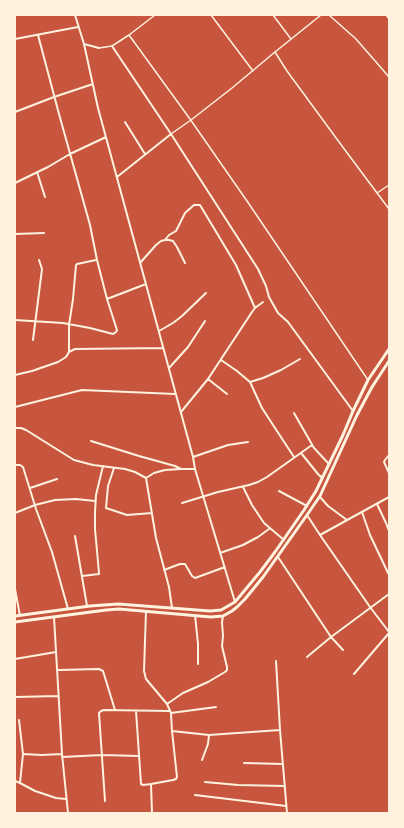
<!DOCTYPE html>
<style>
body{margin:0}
#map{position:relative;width:404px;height:828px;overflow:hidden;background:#c8553d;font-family:Signika,sans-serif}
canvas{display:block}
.frame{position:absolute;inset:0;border:16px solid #fff3e0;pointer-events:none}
</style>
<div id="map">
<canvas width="404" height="828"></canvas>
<div class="frame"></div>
</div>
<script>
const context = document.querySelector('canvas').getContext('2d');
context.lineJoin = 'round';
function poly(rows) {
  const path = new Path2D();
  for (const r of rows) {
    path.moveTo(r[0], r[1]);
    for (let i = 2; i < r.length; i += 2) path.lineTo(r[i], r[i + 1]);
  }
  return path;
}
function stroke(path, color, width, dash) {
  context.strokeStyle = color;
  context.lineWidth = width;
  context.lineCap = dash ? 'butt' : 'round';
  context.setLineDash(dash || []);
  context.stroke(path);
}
stroke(poly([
 [211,15,253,71],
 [273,15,291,39],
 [329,15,356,39,383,70,389,77],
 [386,15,389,19],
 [129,35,190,119,247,201,368,380],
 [99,48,112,46,129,35,155,15],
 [275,52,287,71,342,146,389,209],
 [171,134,191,120,232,88,275,52,321,15],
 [377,193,389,185]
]), '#fff3e0', 1.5);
stroke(poly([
 [75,15,84,44,99,48],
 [15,39,78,27],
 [84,44,98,108,193,457,195,469,235,602],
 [112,46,171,134,258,269,266,286,269,297,278,313,288,322,353,411],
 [15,112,54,97,93,84],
 [125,122,145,154],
 [37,172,45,197],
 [117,177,171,134],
 [15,183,48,167,70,154,106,137],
 [15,234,44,233],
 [165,240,169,240,173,241,177,247,185,263],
 [140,263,156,245,161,241,165,240,169,235,176,231,185,213,194,205,200,205,236,265,255,308],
 [107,299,146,284],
 [15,320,63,323,90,328,113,334,116,332,117,330,107,299,97,260,90,225,59,114,38,35],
 [159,331,173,323,182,316,206,293],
 [33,340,42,269,39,260],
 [69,352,75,349,163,348],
 [221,360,237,371,250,382,262,408,275,428,294,457],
 [169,368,188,347,205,321],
 [15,375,32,371,58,362,66,357,69,352,69,325,73,299,76,265,77,264,96,260],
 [208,379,227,394],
 [250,382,263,378,281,370,300,359],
 [15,407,82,390,175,394],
 [181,412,208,379,252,312,255,308,263,302],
 [294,413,314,448,329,464],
 [15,428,21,428,26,430,74,460,93,465,125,469,135,472,146,478,156,538,169,587,172,608],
 [91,441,139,456,175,466,181,469],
 [301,453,318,474,321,477,323,476],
 [389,455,385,460,384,462,389,473],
 [193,457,228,445,248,442],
 [15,465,20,465,23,467,36,509,52,552,68,609],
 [114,468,108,486,106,508,127,515,152,513],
 [146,478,154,473,165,470,181,469,195,469],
 [243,487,252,505,264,523,284,540],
 [30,488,57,479],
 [279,491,307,506],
 [320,497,328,506,347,520],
 [182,503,218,492,249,485,258,482,267,477,312,445],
 [377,504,386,523,389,531],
 [362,512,370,535,389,575],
 [15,513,35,505,55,500,76,499,95,501],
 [307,515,320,535,370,607,389,632],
 [320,535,389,497],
 [75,536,87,606],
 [220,553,243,545,258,537,269,529],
 [278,557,331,637,343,650],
 [164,570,180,564,185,564,192,576,195,578,225,567],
 [82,576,99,574,99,573,95,529,95,512,96,495,103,466],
 [15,589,20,616],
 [195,615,198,644,198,664],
 [54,617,62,754,68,813],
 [307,657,331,637,389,594],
 [15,659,56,652],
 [276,661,280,730,287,813],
 [58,670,99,669,103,671,115,710],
 [354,674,389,633],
 [15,697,58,696],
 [167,704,183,693,208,682,225,672,227,670,227,667,222,646,223,636,222,622,223,616],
 [136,711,141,784,143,785,151,784,173,780,176,779,177,777,172,731,171,713,167,704,146,679,144,671,146,611],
 [171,713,216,707],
 [19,720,23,754,20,783],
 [172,731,209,735,280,730],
 [23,754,42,755,62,754],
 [62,757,102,755,139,756],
 [202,760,208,744,209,735],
 [244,763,283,764],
 [15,781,20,783,35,791,56,798,66,799],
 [205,782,238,785,285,786],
 [151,784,152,813],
 [195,795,286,806],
 [105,801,99,713,101,711,104,710,170,711]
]), '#fff3e0', 2);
stroke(poly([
 [15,616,90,606,118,604,210,611,221,610,235,602,260,572,275,552,304,510,316,491,343,435,353,411,368,380,389,349],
 [15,622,106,610,119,609,211,617,223,616,232,611,237,607,245,599,263,577,307,515,320,496,357,415,372,387,389,361]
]), '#fff3e0', 3);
</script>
